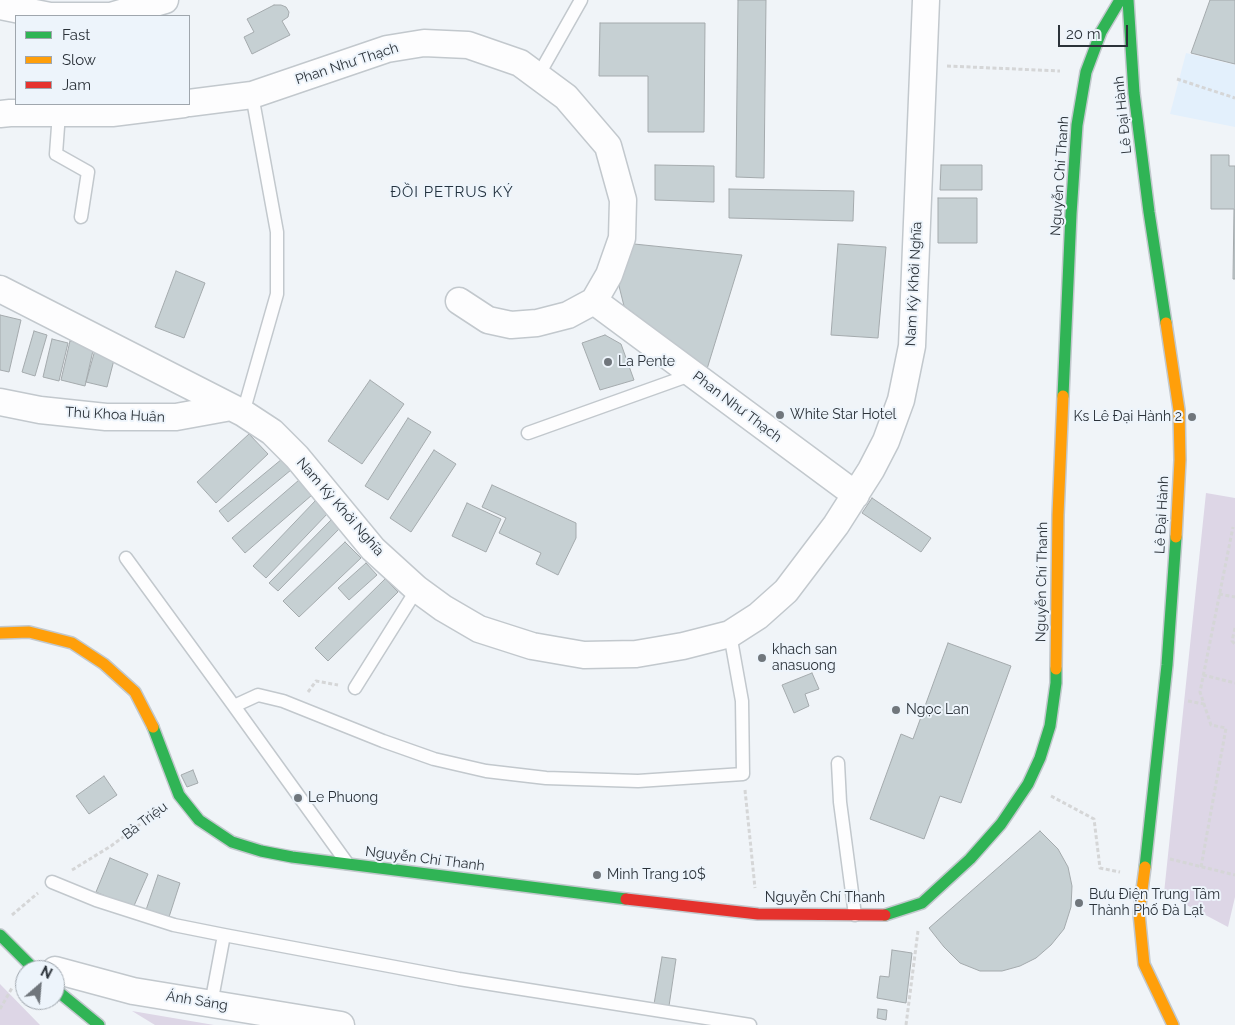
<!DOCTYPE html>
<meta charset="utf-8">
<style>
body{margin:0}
#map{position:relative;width:1235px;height:1025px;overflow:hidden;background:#f0f4f8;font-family:Raleway,sans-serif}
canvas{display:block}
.legend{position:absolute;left:15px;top:15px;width:175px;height:90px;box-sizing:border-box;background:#edf4fb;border:1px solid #9fa6ad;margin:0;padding:6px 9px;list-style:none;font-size:15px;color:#2b3239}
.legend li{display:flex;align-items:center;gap:10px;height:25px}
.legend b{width:25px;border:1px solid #9fa6ad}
.north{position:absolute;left:15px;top:960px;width:50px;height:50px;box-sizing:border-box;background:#edf4fb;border:1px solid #9fa6ad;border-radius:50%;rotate:27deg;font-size:14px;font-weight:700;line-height:20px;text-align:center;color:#2b3239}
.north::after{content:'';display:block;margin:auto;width:18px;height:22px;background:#70767c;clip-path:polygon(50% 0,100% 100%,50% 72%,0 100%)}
.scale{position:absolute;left:1058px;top:25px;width:70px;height:22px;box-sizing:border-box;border:2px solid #2b3239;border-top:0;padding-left:6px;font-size:15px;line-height:18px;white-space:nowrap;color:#2b3239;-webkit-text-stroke:4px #edf4fb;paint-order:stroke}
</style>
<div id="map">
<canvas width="1235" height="1025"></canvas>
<ul class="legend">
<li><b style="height:6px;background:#30b455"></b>Fast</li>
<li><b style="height:6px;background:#ff9f0a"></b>Slow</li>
<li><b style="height:6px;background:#e5322d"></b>Jam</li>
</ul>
<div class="north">N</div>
<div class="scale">20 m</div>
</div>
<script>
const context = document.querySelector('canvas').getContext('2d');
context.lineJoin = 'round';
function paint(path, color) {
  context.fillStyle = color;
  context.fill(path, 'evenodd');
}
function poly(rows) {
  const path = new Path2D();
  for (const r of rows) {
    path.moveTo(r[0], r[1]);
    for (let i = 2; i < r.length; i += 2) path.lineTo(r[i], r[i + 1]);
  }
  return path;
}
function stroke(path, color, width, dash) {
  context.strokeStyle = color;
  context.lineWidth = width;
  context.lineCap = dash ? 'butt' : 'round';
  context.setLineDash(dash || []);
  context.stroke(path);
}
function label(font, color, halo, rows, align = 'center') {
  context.font = font + ' Raleway,sans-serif';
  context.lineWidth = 4;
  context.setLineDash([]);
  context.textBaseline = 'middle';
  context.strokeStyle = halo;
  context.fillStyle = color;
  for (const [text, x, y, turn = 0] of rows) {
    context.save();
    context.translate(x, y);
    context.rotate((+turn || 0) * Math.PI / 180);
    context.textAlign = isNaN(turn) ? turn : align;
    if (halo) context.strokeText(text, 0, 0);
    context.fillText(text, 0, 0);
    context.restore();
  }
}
paint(poly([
 [1186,53,1235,65,1235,127,1170,114]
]), '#e3f0fc');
paint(poly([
 [1206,493,1235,498,1235,897,1228,927,1164,893],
 [0,984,40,1025,0,1025],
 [132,1011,214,1025,155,1025]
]), '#ddd6e6');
const building = poly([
 [738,0,766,0,764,178,736,177,738,0],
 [1210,0,1235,0,1235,64,1191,53,1210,0],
 [274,5,281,5,286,7,289,12,288,17,282,21,290,35,252,54,244,37,254,32,247,19,274,5],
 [600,23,705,23,704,132,648,132,648,76,599,76,600,23],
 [1211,155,1229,155,1229,166,1235,166,1235,279,1233,279,1234,209,1211,209,1211,155],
 [655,165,714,166,714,202,655,200,655,165],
 [941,165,982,165,982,190,940,190,941,165],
 [729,189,854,191,853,221,729,218,729,189],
 [938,198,977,198,977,243,938,243,938,198],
 [634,244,742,255,707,369,624,306,619,286,634,244],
 [838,244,886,247,878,338,831,335,838,244],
 [176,271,205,283,184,338,155,327,176,271],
 [0,315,21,320,9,372,0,370,0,315],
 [34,331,47,335,35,376,22,372,34,331],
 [605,335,621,344,634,380,600,390,582,343,605,335],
 [52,339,68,343,59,381,43,377,52,339],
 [70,341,94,346,85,386,61,380,70,341],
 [95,350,115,356,107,387,86,382,95,350],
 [370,380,404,404,362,464,328,441,370,380],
 [408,418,431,432,388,500,365,486,408,418],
 [249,434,268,454,216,503,197,482,249,434],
 [434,450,456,464,411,532,390,518,434,450],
 [282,459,291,470,228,522,219,511,282,459],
 [299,480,312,495,245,553,232,538,299,480],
 [492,485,576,523,576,538,558,575,536,564,541,553,499,533,506,518,482,507,492,485],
 [872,498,931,538,921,552,862,513,872,498],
 [316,500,329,512,266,578,253,566,316,500],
 [467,503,501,519,486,552,452,536,467,503],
 [331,520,340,528,278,591,269,583,331,520],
 [345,542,361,558,299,617,283,601,345,542],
 [366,563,377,575,349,600,338,588,366,563],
 [385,579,398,592,328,661,315,648,385,579],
 [948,643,1011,666,961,803,940,796,924,839,870,819,901,734,913,739,948,643],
 [812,673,819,689,805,694,809,706,794,713,782,685,812,673],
 [193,770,198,783,187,787,181,775,193,770],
 [104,776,117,795,89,814,76,796,104,776],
 [1040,831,1058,849,1068,867,1072,886,1071,907,1064,929,1051,945,1036,958,1020,966,1002,971,980,971,960,963,944,947,929,928,1040,831],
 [110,858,148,874,133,908,96,892,110,858],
 [158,875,180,883,169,917,146,910,158,875],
 [892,950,912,953,906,1003,877,998,880,976,889,977,892,950],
 [662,957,676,959,669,1006,654,1004,662,957],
 [878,1009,887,1010,886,1020,877,1018,878,1009]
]);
paint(building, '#c6d0d3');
stroke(building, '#a4aaad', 1);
const lane = poly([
 [538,76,581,0],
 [59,113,56,154,88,172,81,217],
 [243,413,277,294,277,232,252,95],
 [528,433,693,374],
 [126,558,234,706],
 [355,688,417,589],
 [838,763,840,802,855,915],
 [347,863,234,706,258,695,283,701,383,741,434,759,486,771,546,778,638,781,743,774,742,701,730,634],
 [52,882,96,900,174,925,224,935,459,979,750,1025],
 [211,1004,224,935]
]);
const street = poly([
 [0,6,50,16,111,16,165,0],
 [189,103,252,95,387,49,424,43,468,45,520,63,566,97,608,146,623,200,622,238,609,275,594,301,856,495],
 [0,114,10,113,112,113,184,104],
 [0,289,243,413,272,432,297,457,373,549,417,589,443,608,479,629,532,646,584,655,636,654,683,646,730,634,758,616,786,591,836,525,871,470,886,441,901,400,912,346,926,0],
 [459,301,488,320,511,325,537,323,568,315,594,301],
 [0,402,40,410,106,417,176,417,231,407],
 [55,970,133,991,341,1025]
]);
const fast = poly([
 [1128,0,1134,93,1149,212,1166,323],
 [1063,396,1071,214,1077,125,1086,72,1101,32,1120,0],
 [153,727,179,795,199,820,232,842,261,851,292,857,626,899],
 [1145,867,1167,665,1176,537],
 [885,915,922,903,970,859,1001,824,1028,784,1040,758,1050,726,1056,683,1056,669],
 [0,935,35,970],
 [55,989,99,1025]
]);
const slow = poly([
 [1166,323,1179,410,1180,460,1176,537],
 [0,633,29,632,72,643,104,664,135,692,153,727],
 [1056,669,1058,515,1063,396],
 [1145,867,1139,913,1144,964,1173,1025]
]);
const jam = poly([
 [626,899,758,914,885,915]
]);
stroke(lane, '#c2c8cd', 15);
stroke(street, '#c2c8cd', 29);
stroke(fast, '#c2c8cd', 14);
stroke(slow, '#c2c8cd', 14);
stroke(jam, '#c2c8cd', 14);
stroke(poly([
 [947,66,1060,71],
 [1177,79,1235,98],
 [1219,594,1235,597],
 [1235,628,1232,641,1235,644],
 [1203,675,1235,683],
 [308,692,316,681,338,685],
 [1188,701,1204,704],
 [745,790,755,888],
 [1051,796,1094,819,1100,868,1120,872],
 [1170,859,1235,875],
 [1201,867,1226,728,1211,725,1200,692,1233,527],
 [72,870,111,846,159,810],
 [12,915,38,893],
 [0,1009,12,988],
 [906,1025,918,931]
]), '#d5d6d7', 3, [4, 2.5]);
stroke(lane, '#fdfdfe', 12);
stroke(street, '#fdfdfe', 26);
stroke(fast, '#30b455', 11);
stroke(slow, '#ff9f0a', 11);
stroke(jam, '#e5322d', 11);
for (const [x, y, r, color] of [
 [608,362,5,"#70767c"],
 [780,415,5,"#70767c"],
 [1192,417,5,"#70767c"],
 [762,658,5,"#70767c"],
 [896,710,5,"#70767c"],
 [298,798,5,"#70767c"],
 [597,875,5,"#70767c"],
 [1079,903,5,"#70767c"]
]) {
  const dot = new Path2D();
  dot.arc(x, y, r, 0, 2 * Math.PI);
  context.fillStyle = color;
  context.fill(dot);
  stroke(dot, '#edf4fb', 2);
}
label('14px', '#2b3239', '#edf4fb', [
 ["Phan Như Thạch",347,64,-18],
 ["Lê Đại Hành",1123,115,-96],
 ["Nguyễn Chí Thanh",1060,176,-86],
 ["Nam Kỳ Khởi Nghĩa",914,284,-87],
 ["Phan Như Thạch",737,407,37],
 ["Thủ Khoa Huân",115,415,3],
 ["Nam Kỳ Khởi Nghĩa",340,507,49],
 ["Lê Đại Hành",1162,515,-87],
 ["Nguyễn Chí Thanh",1042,582,-89],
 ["Bà Triệu",145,821,-37],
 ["Nguyễn Chí Thanh",425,859,7],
 ["Nguyễn Chí Thanh",825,898],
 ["Ánh Sáng",197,1001,9]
]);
label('14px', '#2b3239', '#edf4fb', [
 ["La Pente",618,362],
 ["White Star Hotel",790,415],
 ["Ks Lê Đại Hành 2",1182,417,"right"],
 ["khach san",772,650],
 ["anasuong",772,666],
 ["Ngọc Lan",906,710],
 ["Le Phuong",308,798],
 ["Minh Trang 10$",607,875],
 ["Bưu Điện Trung Tâm",1089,895],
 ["Thành Phố Đà Lạt",1089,911]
], 'left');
context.letterSpacing = '1px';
label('15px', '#243340', '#edf4fb', [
 ["ĐỒI PETRUS KÝ",452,192]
]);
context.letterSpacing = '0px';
</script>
